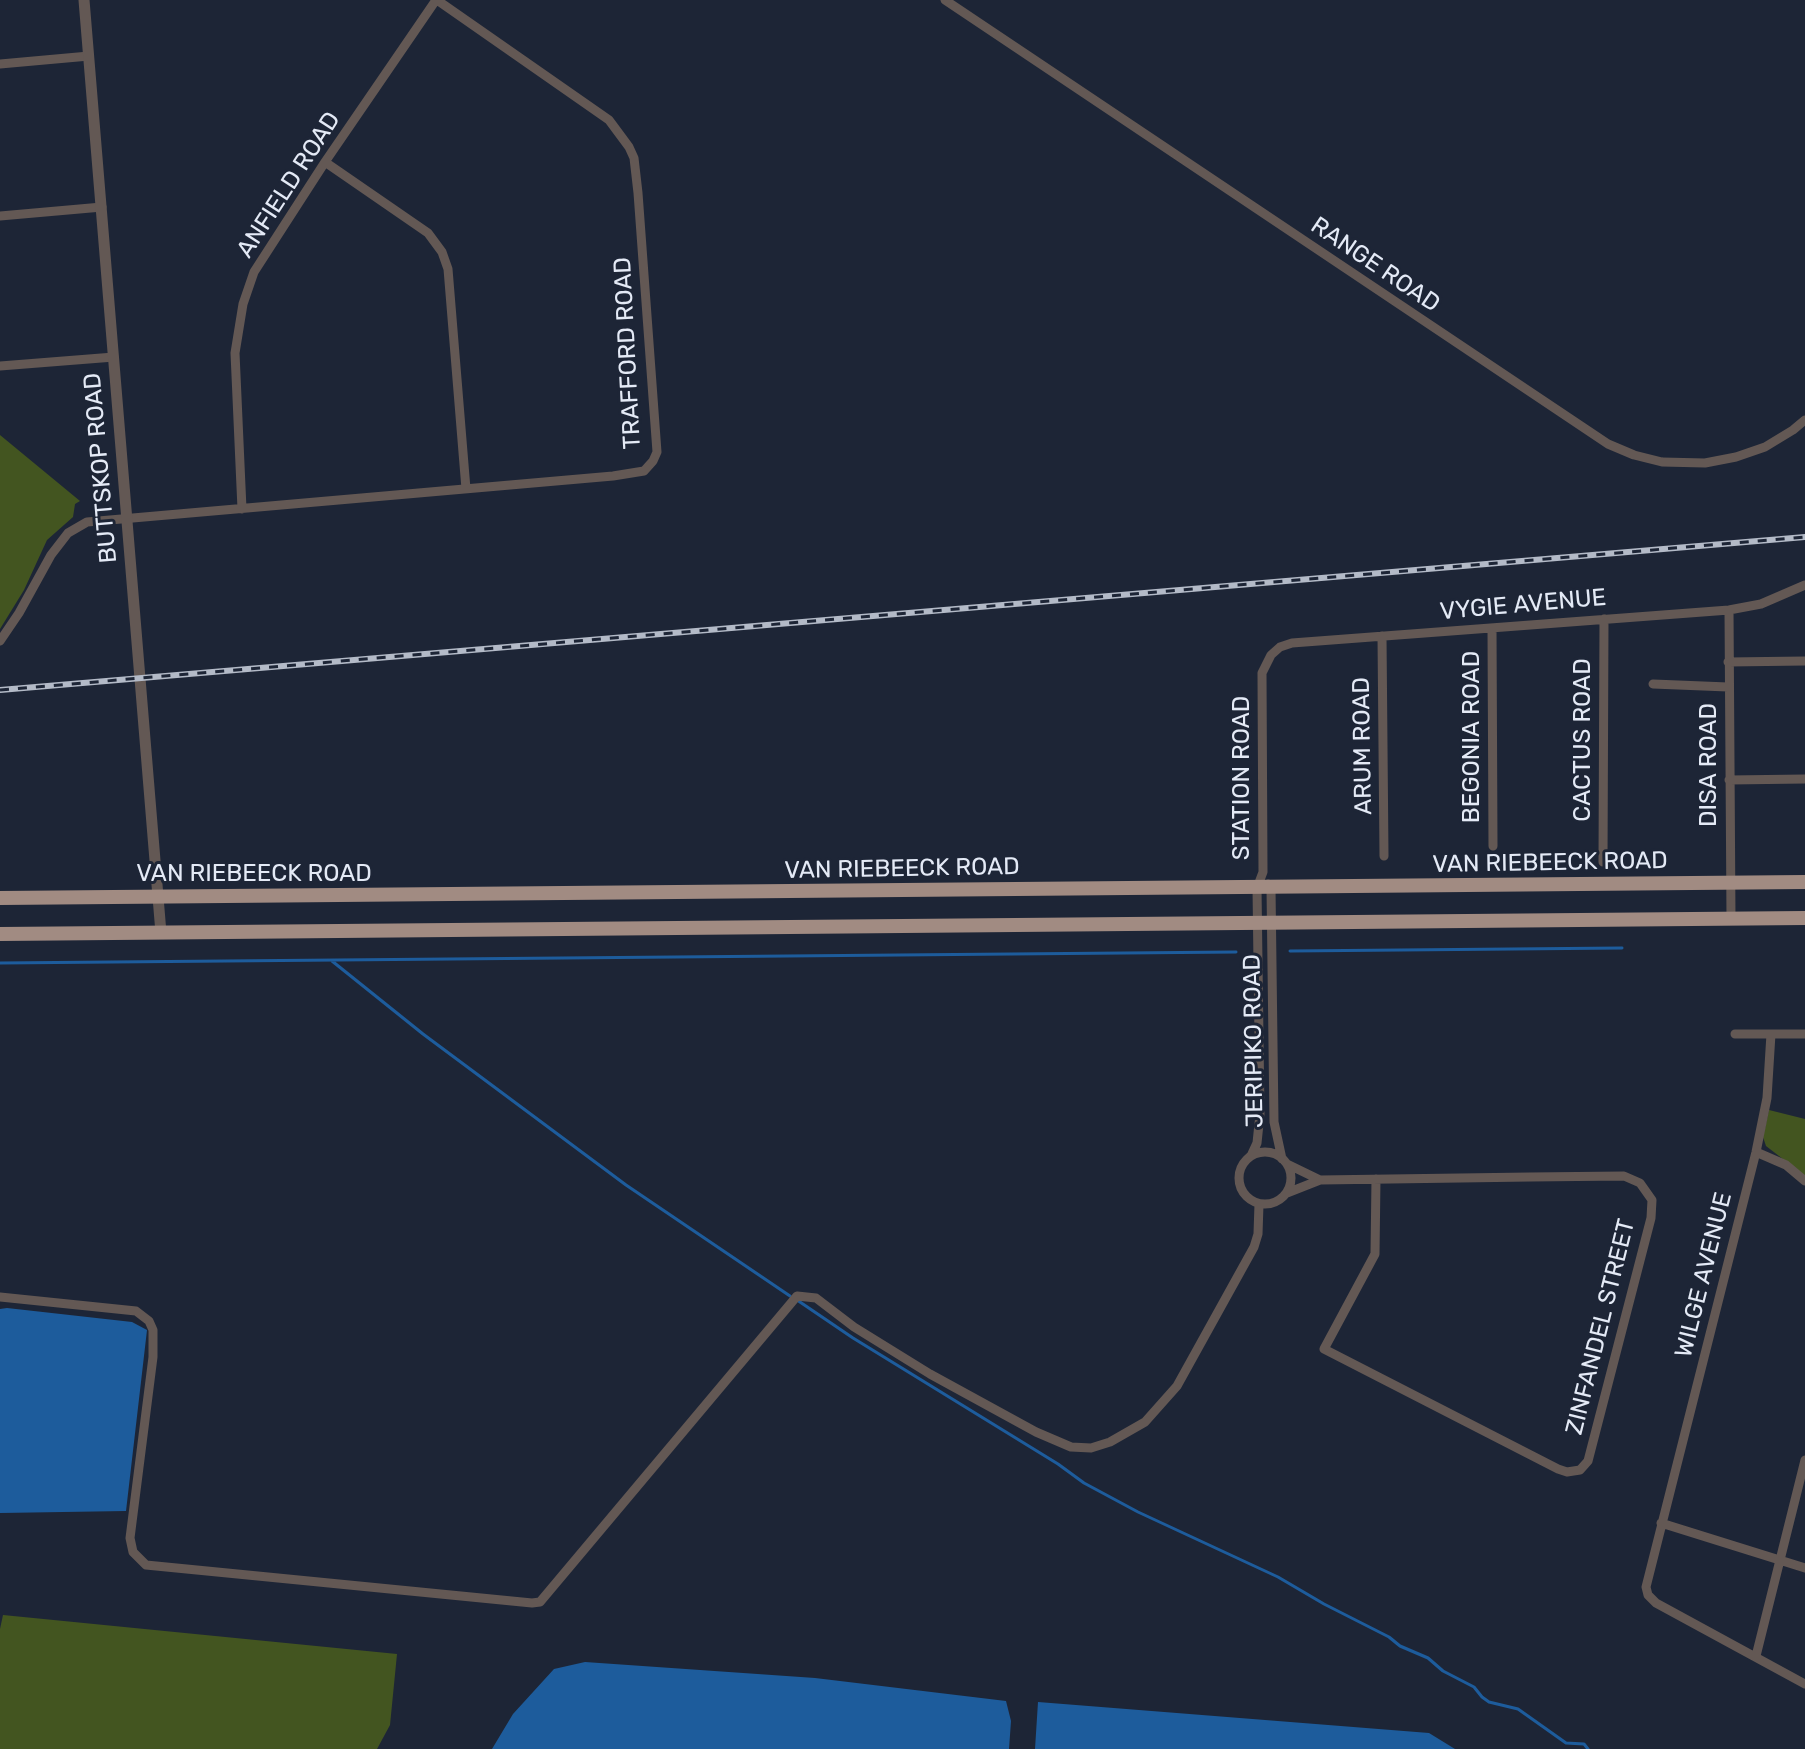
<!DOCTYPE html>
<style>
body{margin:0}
canvas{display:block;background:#1d2536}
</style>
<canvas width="1805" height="1749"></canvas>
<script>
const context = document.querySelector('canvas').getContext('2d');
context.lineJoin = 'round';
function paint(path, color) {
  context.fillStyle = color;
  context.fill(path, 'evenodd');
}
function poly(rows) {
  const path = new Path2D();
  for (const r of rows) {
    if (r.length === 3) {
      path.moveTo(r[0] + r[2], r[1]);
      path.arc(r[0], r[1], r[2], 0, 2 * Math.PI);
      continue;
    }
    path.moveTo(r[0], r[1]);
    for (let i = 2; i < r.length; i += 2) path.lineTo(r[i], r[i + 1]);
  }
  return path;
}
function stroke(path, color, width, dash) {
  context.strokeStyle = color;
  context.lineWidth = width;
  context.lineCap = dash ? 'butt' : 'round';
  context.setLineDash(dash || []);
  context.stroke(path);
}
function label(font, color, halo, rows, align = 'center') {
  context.font = font + ' Rubik,sans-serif';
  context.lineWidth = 6;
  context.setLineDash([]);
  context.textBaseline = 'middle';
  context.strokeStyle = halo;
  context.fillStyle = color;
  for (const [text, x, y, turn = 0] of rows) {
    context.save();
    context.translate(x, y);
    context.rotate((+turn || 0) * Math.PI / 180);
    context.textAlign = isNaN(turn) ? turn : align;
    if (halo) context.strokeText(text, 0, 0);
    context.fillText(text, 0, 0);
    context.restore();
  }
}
paint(poly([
 [0,435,80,501,75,504,73,517,47,540,24,590,0,629],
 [1769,1110,1805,1119,1805,1176,1766,1146,1763,1137],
 [3,1615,397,1654,390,1725,377,1749,0,1749,0,1629]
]), '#435520');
paint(poly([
 [7,1308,132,1322,147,1330,126,1511,0,1513,0,1309],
 [585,1662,815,1678,1006,1701,1011,1721,1009,1749,492,1749,513,1714,554,1669],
 [1038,1702,1429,1733,1455,1749,1035,1749]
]), '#1d5c9c');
stroke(poly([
 [1290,951,1622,948],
 [332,961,423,1034,626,1185,790,1296],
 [0,963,1236,952],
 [797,1300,853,1338,1058,1464,1084,1483,1138,1512,1278,1577,1324,1604,1389,1637,1400,1646,1428,1658,1443,1671,1474,1687,1482,1697,1489,1702,1518,1709,1566,1743,1584,1744,1588,1749]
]), '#1d5c9c', 3);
stroke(poly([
 [945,0,1608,444,1634,455,1662,462,1705,463,1736,457,1765,447,1793,430,1805,420],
 [0,64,89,56],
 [325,162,428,233,442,252,448,269,466,489],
 [0,216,102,207],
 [0,366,114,357],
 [242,509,235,353,243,304,254,272,325,162,436,0],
 [1729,610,1731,919],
 [1492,628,1493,846],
 [1382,636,1384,856],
 [0,641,19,613,51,555,68,533,87,522,613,476,644,471,653,461,657,452,638,193,634,158,629,147,609,120,437,0],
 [1728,662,1805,661],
 [1653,684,1728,687],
 [1729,780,1805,779],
 [1603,862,1604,619],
 [1268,884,1271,888,1274,1122,1282,1159],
 [1735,1034,1805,1034],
 [1771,1034,1767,1098,1756,1152,1646,1587,1648,1595,1656,1603,1805,1684],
 [1265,1178,26],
 [1756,1152,1786,1165,1805,1181],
 [1251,1156,1257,1143,1260,1114,1257,888,1263,872,1262,673,1271,655,1280,647,1292,643,1729,610,1761,604,1805,585],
 [1287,1164,1320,1180],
 [1287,1193,1320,1180,1530,1177,1624,1176,1640,1183,1652,1200,1651,1218,1588,1461,1580,1470,1567,1472,1558,1469,1324,1349,1375,1254,1376,1179],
 [0,1297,136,1311,149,1321,153,1330,153,1357,130,1538,133,1552,146,1565,532,1603,540,1602,797,1296,816,1298,854,1327,930,1374,1036,1432,1071,1447,1091,1448,1110,1442,1145,1422,1177,1386,1254,1247,1258,1234,1259,1204],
 [1661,1523,1805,1568],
 [1756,1656,1805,1460]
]), '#635854', 9);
stroke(poly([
 [84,0,161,933]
]), '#635854', 11);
stroke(poly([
 [0,898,1805,882],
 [0,934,1805,918]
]), '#a18b82', 14);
const rail = poly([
 [0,690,1805,537]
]);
stroke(rail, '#b3bac7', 6);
stroke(rail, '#1d2536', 3, [9]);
label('24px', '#e4eaf6', '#1d2536', [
 ["ANFIELD ROAD",289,185,-57],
 ["RANGE ROAD",1375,265,34],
 ["TRAFFORD ROAD",628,353,-93],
 ["BUTTSKOP ROAD",101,468,-95],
 ["VYGIE AVENUE",1523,605,-5],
 ["BEGONIA ROAD",1472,737,-90],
 ["CACTUS ROAD",1583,740,-90],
 ["ARUM ROAD",1363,746,-91],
 ["DISA ROAD",1709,765,-90],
 ["STATION ROAD",1242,778,-90],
 ["VAN RIEBEECK ROAD",1550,863,-1],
 ["VAN RIEBEECK ROAD",902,869,-1],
 ["VAN RIEBEECK ROAD",254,874],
 ["JERIPIKO ROAD",1254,1041,-91],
 ["WILGE AVENUE",1704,1275,-76],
 ["ZINFANDEL STREET",1601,1327,-76]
]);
</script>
